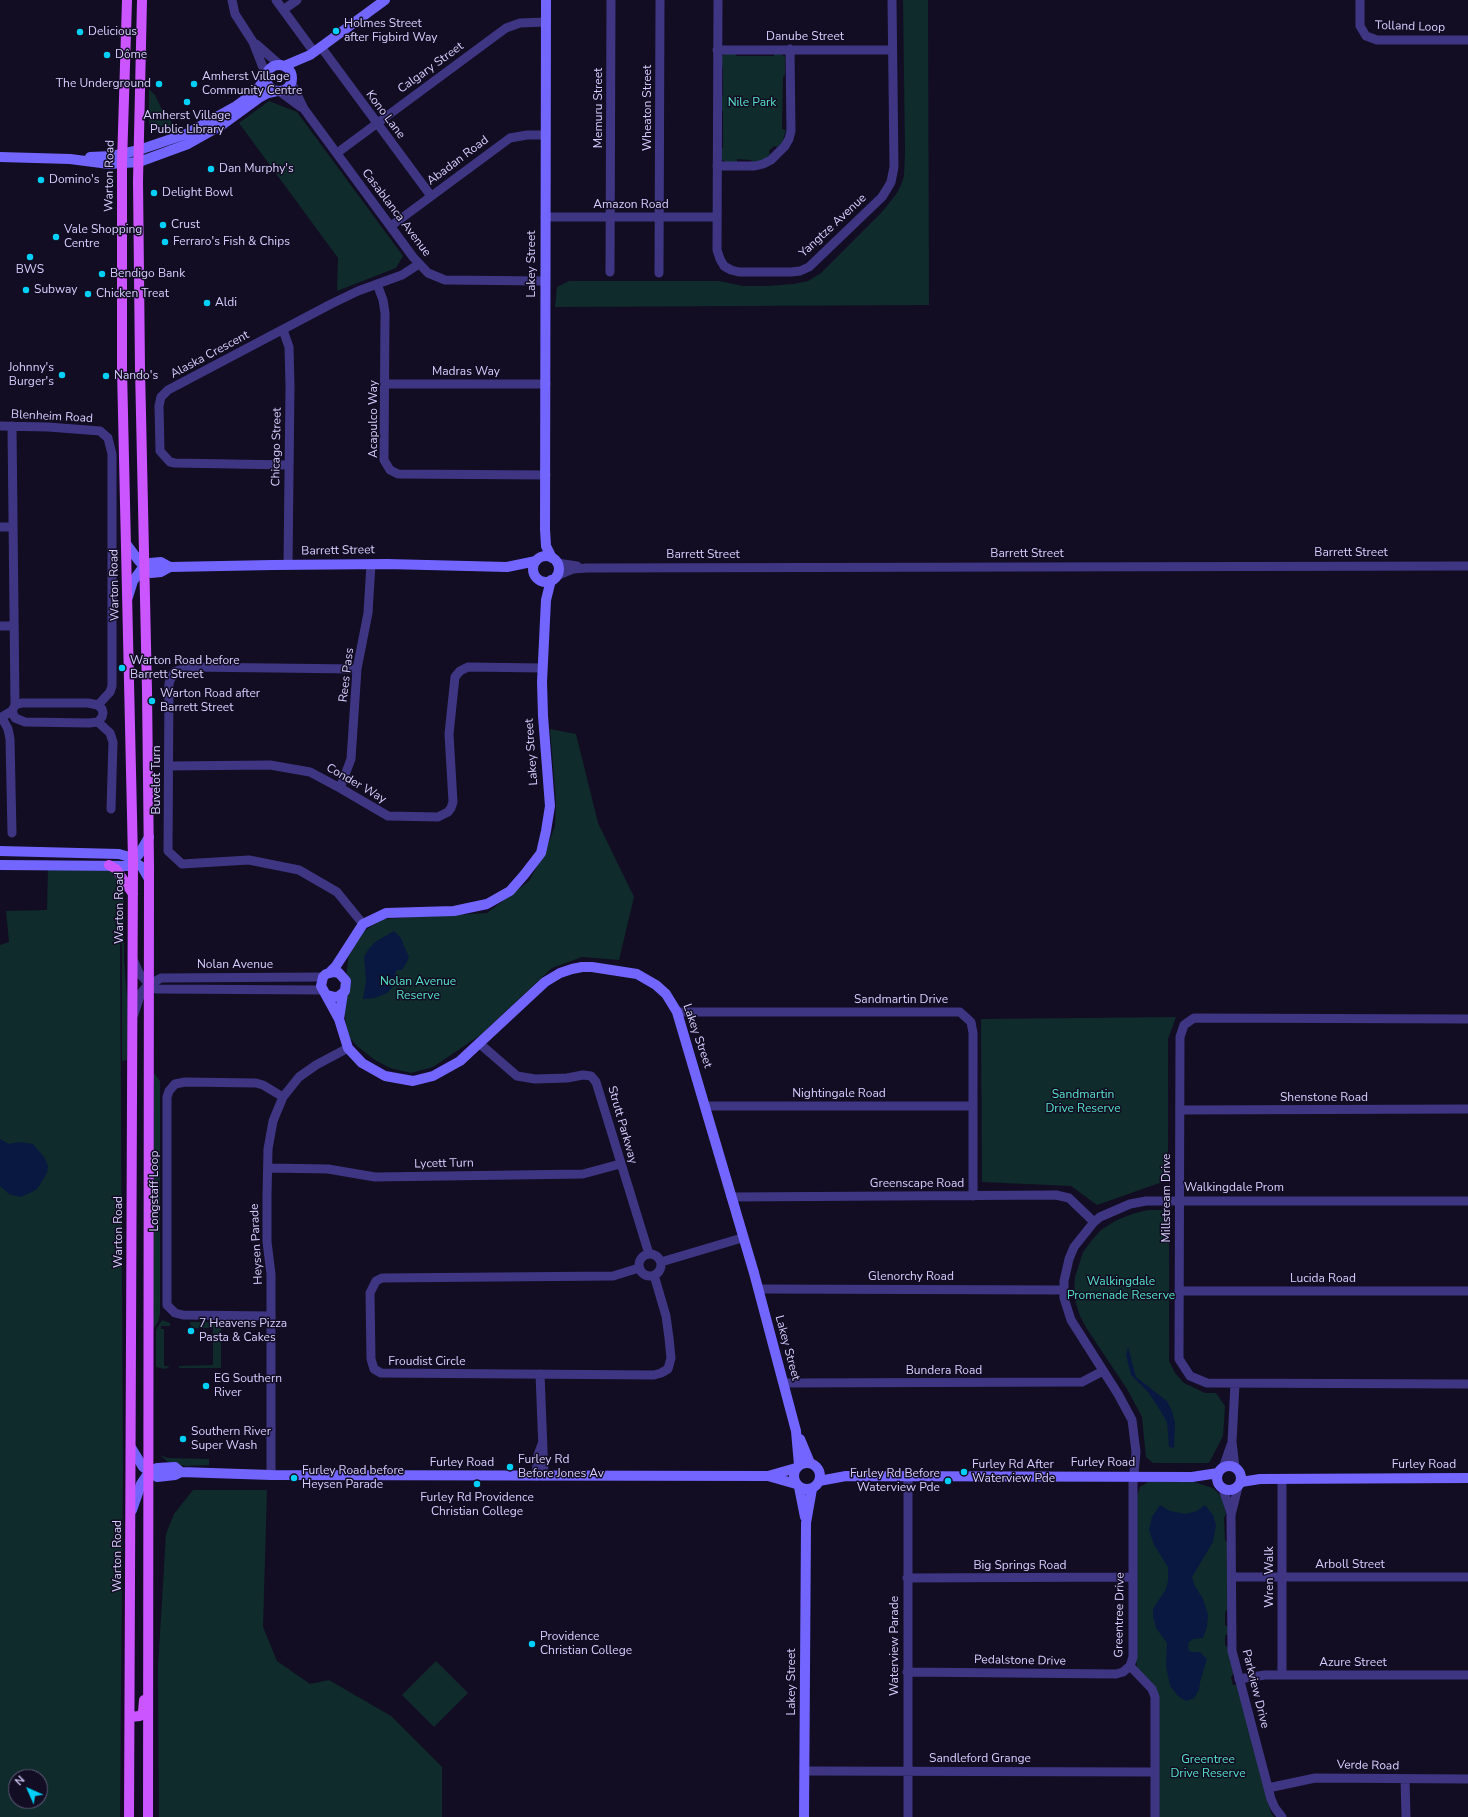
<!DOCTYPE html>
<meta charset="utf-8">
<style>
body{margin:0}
#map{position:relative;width:1468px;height:1817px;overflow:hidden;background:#120d22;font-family:"Nunito Sans",sans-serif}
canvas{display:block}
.north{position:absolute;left:8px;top:1769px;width:40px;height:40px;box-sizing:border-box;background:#120d22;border:1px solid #615a7a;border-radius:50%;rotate:315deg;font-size:11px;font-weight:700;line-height:16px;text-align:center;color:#d7ceff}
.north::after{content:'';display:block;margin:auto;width:14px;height:18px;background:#00cff9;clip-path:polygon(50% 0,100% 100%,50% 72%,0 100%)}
</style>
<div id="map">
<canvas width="1468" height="1817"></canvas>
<div class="north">N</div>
</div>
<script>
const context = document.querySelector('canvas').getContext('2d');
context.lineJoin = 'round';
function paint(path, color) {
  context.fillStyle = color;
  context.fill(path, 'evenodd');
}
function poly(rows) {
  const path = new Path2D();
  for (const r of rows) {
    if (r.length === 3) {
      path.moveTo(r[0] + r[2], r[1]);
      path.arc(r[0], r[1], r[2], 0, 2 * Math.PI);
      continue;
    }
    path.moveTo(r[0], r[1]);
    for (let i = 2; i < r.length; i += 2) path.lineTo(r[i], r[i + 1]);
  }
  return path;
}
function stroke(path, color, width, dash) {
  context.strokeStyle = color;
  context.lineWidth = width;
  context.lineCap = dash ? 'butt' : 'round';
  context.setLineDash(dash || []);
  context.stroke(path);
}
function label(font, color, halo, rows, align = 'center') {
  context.font = font + ' "Nunito Sans",sans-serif';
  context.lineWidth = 3;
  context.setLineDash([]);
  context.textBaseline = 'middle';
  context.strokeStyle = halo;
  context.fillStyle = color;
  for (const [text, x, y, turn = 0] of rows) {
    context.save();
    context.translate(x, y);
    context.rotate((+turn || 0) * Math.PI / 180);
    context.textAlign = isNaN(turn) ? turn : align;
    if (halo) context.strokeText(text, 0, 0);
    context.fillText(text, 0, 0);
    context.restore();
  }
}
paint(poly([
 [903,0,928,0,929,305,555,307,557,287,569,281,719,281,743,286,768,286,793,284,808,281,821,273,882,212,897,193,901,185,904,176,905,152],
 [724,54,736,54,736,56,774,56,774,54,781,54,785,57,785,75,783,77,782,129,786,130,785,133,782,143,777,147,774,146,769,151,770,154,766,159,757,162,752,162,751,160,737,159,737,162,725,162,721,159,721,149,723,148,723,111,720,110,721,97,723,96,723,67,721,66,721,58],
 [149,89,155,95,162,110,170,118,173,129,159,133,153,131,149,126],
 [269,101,297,112,403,256,396,268,337,291,338,258,239,123],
 [550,729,576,734,598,823,634,897,619,960,582,957,552,968,479,1036,433,1067,411,1073,390,1068,375,1060,358,1047,348,1036,343,1005,349,952,361,933,383,919,487,913,529,881,545,852,555,826,556,802],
 [48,868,112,871,121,884,124,898,124,959,127,997,127,1060,122,1061,122,949,120,932,123,1470,120,1817,0,1817,0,945,9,942,6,911,47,910],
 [16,1777,40,1777,40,1801,16,1801],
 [1176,1017,1168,1039,1168,1180,1097,1205,1071,1186,982,1182,981,1019],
 [154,1073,160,1081,160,1314,158,1322,153,1329],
 [1148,1210,1163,1210,1169,1216,1169,1361,1175,1373,1184,1383,1205,1393,1216,1393,1225,1406,1223,1436,1209,1463,1153,1463,1146,1457,1142,1417,1127,1389,1087,1329,1080,1316,1074,1297,1075,1277,1083,1252,1092,1240,1101,1230,1115,1221,1132,1214],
 [162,1320,170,1323,170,1326,161,1326,161,1329,164,1329,164,1366,170,1366,165,1369,156,1367,156,1330],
 [190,1322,221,1322,221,1368,179,1368,179,1366,213,1365,213,1328,191,1328],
 [160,1455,168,1458,209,1459,209,1465,185,1466,168,1462],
 [1148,1482,1194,1482,1213,1488,1222,1497,1226,1514,1224,1518,1225,1540,1228,1543,1228,1610,1225,1612,1225,1625,1228,1627,1228,1634,1225,1636,1225,1645,1228,1648,1234,1673,1231,1677,1233,1685,1237,1685,1271,1813,1274,1817,1158,1817,1158,1696,1137,1668,1136,1660,1137,1496,1140,1487],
 [193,1490,267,1490,263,1627,277,1661,310,1684,329,1680,391,1716,442,1767,442,1817,159,1817,158,1666,166,1534,174,1514],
 [436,1661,468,1693,434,1727,402,1695]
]), '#0f2b2c');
paint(poly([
 [394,931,401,938,404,946,409,957,407,962,402,970,397,970,395,974,398,981,387,993,375,998,363,999,366,981,364,957,368,950,375,942],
 [0,1139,9,1144,19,1142,33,1144,44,1157,48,1166,47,1173,37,1189,30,1193,20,1197,9,1194,0,1186],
 [1128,1347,1136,1377,1167,1401,1172,1411,1175,1423,1174,1448,1169,1447,1167,1422,1158,1407,1148,1392,1131,1375,1126,1355],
 [1160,1505,1170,1511,1186,1514,1197,1511,1205,1505,1213,1515,1216,1525,1213,1542,1192,1577,1195,1586,1203,1599,1208,1614,1207,1627,1203,1638,1193,1639,1189,1642,1188,1647,1189,1651,1193,1652,1200,1652,1207,1659,1200,1682,1199,1690,1194,1698,1186,1701,1178,1696,1170,1686,1166,1666,1167,1643,1156,1628,1153,1616,1153,1609,1166,1589,1168,1581,1168,1567,1154,1545,1149,1530,1152,1517]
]), '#081840');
stroke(poly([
 [232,0,235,14,253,42,266,75],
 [276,0,314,52],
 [718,0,717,250,720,259,724,266,731,270,739,272,791,272,800,271,809,267,882,197,887,189,891,182,894,167,892,0],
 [1360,0,1360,26,1366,36,1377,40,1468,40],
 [283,10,297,0],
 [256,44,280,65],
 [321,47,431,196],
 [717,50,892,50],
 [291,82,304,109,413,257,428,273,445,280,545,281],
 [279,91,301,107],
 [337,153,506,28,520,23,546,22],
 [717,166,755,166,763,164,771,160,785,146,789,139,791,131,790,49],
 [545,217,717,217],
 [391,226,510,138,527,135,546,135],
 [610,272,611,0],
 [659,273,660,0],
 [377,284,383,300,385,313,384,460,390,470,398,474,546,475],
 [283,330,289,347,290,386,288,565],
 [386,384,546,384],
 [0,426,48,427,100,431,108,438,112,454,112,686,110,692,98,705],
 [289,465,175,463,170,462,160,451,159,406,161,397,168,390,331,304,358,291,402,275,419,264],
 [0,527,12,527],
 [557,563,577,566],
 [556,576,573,569,587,568,1468,566],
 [0,626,14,626],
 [357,669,188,667,174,672,169,683,168,851,182,864,249,860,299,870,337,892,363,924],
 [12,711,15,718,25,722,89,723,98,722,102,717,103,713,102,709,98,705,88,703,22,703,15,705],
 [0,718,12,711,15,705,12,426],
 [2,718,8,729,10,739,12,833],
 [98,722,110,733,113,742,111,809],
 [169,766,270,765,310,772,340,788,388,816,438,817,448,812,451,808,453,802,449,734,455,677,460,671,468,667,542,668],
 [340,788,351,759,357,669,368,613,371,564],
 [133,959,139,973,148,983,156,989,322,990],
 [677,1012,960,1012,971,1022,973,1033,973,1196],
 [134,1014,141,993,147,986,161,978,323,977],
 [1468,1019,1194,1018,1184,1025,1180,1037,1179,1359,1190,1376,1207,1383,1468,1384],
 [480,1044,517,1076,535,1079,567,1078,583,1075,591,1076,596,1082,649,1254],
 [706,1106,973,1106],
 [1180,1110,1468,1109],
 [268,1168,328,1169,375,1177,583,1174,620,1164],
 [731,1197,1056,1195,1069,1198,1094,1222],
 [650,1265,11],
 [661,1262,742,1238],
 [639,1268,613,1276,382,1278,376,1281,370,1293,371,1359,374,1369,381,1373,654,1375,661,1373,668,1369,671,1358,669,1338,666,1316,654,1275],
 [758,1289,1064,1290],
 [1179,1291,1468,1291],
 [271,1316,183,1315,175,1313,167,1305,167,1097,169,1091,175,1084,185,1082,256,1083,263,1085,283,1097],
 [540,1374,544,1476],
 [783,1383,1082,1382,1103,1371],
 [1235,1384,1232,1442,1235,1467],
 [1223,1468,1231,1445],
 [271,1475,271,1274,267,1242,267,1196,268,1149,273,1121,283,1097,299,1077,316,1065,348,1048],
 [536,1476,538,1455,542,1444],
 [908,1476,908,1817],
 [1282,1479,1282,1675],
 [1238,1487,1231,1515,1232,1651,1271,1799,1275,1808,1282,1817],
 [1223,1489,1231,1513],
 [1232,1577,1468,1577],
 [907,1578,1133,1577],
 [907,1672,1116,1674,1123,1672,1130,1666],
 [1239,1679,1265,1675,1468,1675],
 [805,1771,1155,1772],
 [1405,1779,1406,1817],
 [1268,1788,1315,1778,1468,1779],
 [1155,1817,1155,1697,1152,1689,1130,1666,1133,1657,1133,1483,1136,1452,1132,1420,1118,1394,1071,1320,1064,1298,1064,1281,1069,1259,1074,1247,1094,1222,1100,1217,1130,1204,1146,1201,1468,1201]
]), '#3e3683', 9);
stroke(poly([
 [546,0,545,529,546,546,552,558],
 [279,78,13],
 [284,66,310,55,385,0],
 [0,157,70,159,109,164,139,162,188,144,222,125,259,98,268,93,277,91],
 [90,157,112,156,139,150,186,134,236,106,254,93,266,78],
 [127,545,139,561,151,573,161,572,170,567,273,565,387,564,507,567,536,561],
 [546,569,13],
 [128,597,133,581,144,566,150,563,161,562,170,567],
 [0,851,119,854,126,856,142,867,149,879],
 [0,865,128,866,139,854,149,837],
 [330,972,336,966,363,924,386,913,454,911,487,904,510,891,524,875,541,853,546,831,550,806,543,716,542,682,546,600,551,580],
 [327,995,335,997,339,996,345,991,346,981,339,973,334,972,326,974,323,977,321,986,339,1019,348,1048,362,1063,385,1076,413,1081,433,1076,460,1061,545,982,560,973,572,969,582,967,592,967,637,974,656,985,666,994,677,1012,754,1273,796,1431,799,1465],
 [339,1019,343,993],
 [800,1439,810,1463],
 [132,1449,143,1467,157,1477,175,1475,181,1472,271,1475,768,1476,796,1484],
 [807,1476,13],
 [1229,1478,12],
 [768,1476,796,1468],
 [819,1481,846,1476,1192,1477,1218,1473],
 [1241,1482,1260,1479,1468,1478],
 [799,1487,805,1517],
 [132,1510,141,1484,149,1472,157,1468,175,1467,181,1472],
 [804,1817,806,1523,812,1489]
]), '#7365ff', 10);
stroke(poly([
 [127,0,122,163,122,369,133,860,129,1817],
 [142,0,138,181,140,368,147,691,149,866,148,1817],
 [109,865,116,869,133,894],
 [130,1717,140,1716,143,1712,144,1700]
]), '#cb55ff', 10);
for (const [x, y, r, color] of [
 [336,31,4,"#00cff9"],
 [80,32,4,"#00cff9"],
 [107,55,4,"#00cff9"],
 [159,84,4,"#00cff9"],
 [194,84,4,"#00cff9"],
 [187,102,4,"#00cff9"],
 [211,169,4,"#00cff9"],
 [41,180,4,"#00cff9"],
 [154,193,4,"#00cff9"],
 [163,225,4,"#00cff9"],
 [56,237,4,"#00cff9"],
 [165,242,4,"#00cff9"],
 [30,257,4,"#00cff9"],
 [102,274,4,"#00cff9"],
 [26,290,4,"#00cff9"],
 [88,294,4,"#00cff9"],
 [207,303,4,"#00cff9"],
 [62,375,4,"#00cff9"],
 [106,376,4,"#00cff9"],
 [122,668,4,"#00cff9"],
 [152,701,4,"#00cff9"],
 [191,1331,4,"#00cff9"],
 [206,1386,4,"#00cff9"],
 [183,1439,4,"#00cff9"],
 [510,1467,4,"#00cff9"],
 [964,1472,4,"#00cff9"],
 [294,1478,4,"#00cff9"],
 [948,1481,4,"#00cff9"],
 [477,1484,4,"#00cff9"],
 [532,1644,4,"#00cff9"]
]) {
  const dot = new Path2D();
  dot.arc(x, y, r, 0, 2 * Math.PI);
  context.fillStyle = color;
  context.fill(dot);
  stroke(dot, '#120d22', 1.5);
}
label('12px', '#d7ceff', '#120d22', [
 ["Holmes Street",344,24],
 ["after Figbird Way",344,38],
 ["Delicious",88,32],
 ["Dôme",115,55],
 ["Amherst Village",202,77],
 ["Community Centre",202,91],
 ["The Underground",151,84,"right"],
 ["Amherst Village",187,116,"center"],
 ["Public Library",187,130,"center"],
 ["Dan Murphy's",219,169],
 ["Domino's",49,180],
 ["Delight Bowl",162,193],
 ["Crust",171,225],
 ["Vale Shopping",64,230],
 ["Centre",64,244],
 ["Ferraro's Fish & Chips",173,242],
 ["BWS",30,270,"center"],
 ["Bendigo Bank",110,274],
 ["Subway",34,290],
 ["Chicken Treat",96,294],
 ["Aldi",215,303],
 ["Johnny's",54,368,"right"],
 ["Burger's",54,382,"right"],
 ["Nando's",114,376],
 ["Warton Road before",130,661],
 ["Barrett Street",130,675],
 ["Warton Road after",160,694],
 ["Barrett Street",160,708],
 ["7 Heavens Pizza",199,1324],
 ["Pasta & Cakes",199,1338],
 ["EG Southern",214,1379],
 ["River",214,1393],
 ["Southern River",191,1432],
 ["Super Wash",191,1446],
 ["Furley Rd",518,1460],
 ["Before Jones Av",518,1474],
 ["Furley Rd After",972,1465],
 ["Waterview Pde",972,1479],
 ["Furley Road before",302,1471],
 ["Heysen Parade",302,1485],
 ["Furley Rd Before",940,1474,"right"],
 ["Waterview Pde",940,1488,"right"],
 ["Furley Rd Providence",477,1498,"center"],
 ["Christian College",477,1512,"center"],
 ["Providence",540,1637],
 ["Christian College",540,1651]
], 'left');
label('12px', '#d7ceff', '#120d22', [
 ["Tolland Loop",1410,27,2],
 ["Danube Street",805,37],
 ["Calgary Street",431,68,-36],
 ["Memuru Street",599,108,-90],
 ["Wheaton Street",648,108,-90],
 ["Kono Lane",385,115,53],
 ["Abadan Road",458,161,-37],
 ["Warton Road",110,176,-89],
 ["Amazon Road",631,205],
 ["Casablanca Avenue",396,213,53],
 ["Yangtze Avenue",833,226,-43],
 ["Lakey Street",532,264,-90],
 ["Alaska Crescent",210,355,-28],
 ["Madras Way",466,372],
 ["Blenheim Road",52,417,3],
 ["Acapulco Way",374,419,-90],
 ["Chicago Street",277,447,-89],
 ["Barrett Street",338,551,-1],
 ["Barrett Street",1351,553],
 ["Barrett Street",1027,554],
 ["Barrett Street",703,555],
 ["Warton Road",115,585,-91],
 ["Rees Pass",347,675,-83],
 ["Lakey Street",532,752,-94],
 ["Buvelot Turn",157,780,-90],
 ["Conder Way",356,784,30],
 ["Warton Road",120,908,-90],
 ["Nolan Avenue",235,965],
 ["Sandmartin Drive",901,1000],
 ["Lakey Street",697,1036,71],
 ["Nightingale Road",839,1094],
 ["Shenstone Road",1324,1098],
 ["Strutt Parkway",622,1125,74],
 ["Lycett Turn",444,1164,-1],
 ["Greenscape Road",917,1184],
 ["Walkingdale Prom",1234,1188],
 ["Longstaff Loop",155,1191,-90],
 ["Millstream Drive",1167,1198,-90],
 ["Warton Road",119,1232,-90],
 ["Heysen Parade",257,1244,-93],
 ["Glenorchy Road",911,1277],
 ["Lucida Road",1323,1279],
 ["Lakey Street",787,1348,75],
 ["Froudist Circle",427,1362],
 ["Bundera Road",944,1371],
 ["Furley Road",462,1463],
 ["Furley Road",1103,1463],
 ["Furley Road",1424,1465],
 ["Warton Road",118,1556,-90],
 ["Arboll Street",1350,1565],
 ["Big Springs Road",1020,1566],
 ["Wren Walk",1270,1577,-90],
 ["Greentree Drive",1120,1615,-89],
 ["Waterview Parade",895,1646,-90],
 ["Pedalstone Drive",1020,1661,1],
 ["Azure Street",1353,1663],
 ["Lakey Street",792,1682,-90],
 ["Parkview Drive",1255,1689,76],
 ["Sandleford Grange",980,1759],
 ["Verde Road",1368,1766,1]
]);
label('12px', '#56e3c9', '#120d22', [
 ["Nile Park",752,103],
 ["Nolan Avenue",418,982],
 ["Reserve",418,996],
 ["Sandmartin",1083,1095],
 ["Drive Reserve",1083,1109],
 ["Walkingdale",1121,1282],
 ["Promenade Reserve",1121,1296],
 ["Greentree",1208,1760],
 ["Drive Reserve",1208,1774]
]);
</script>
